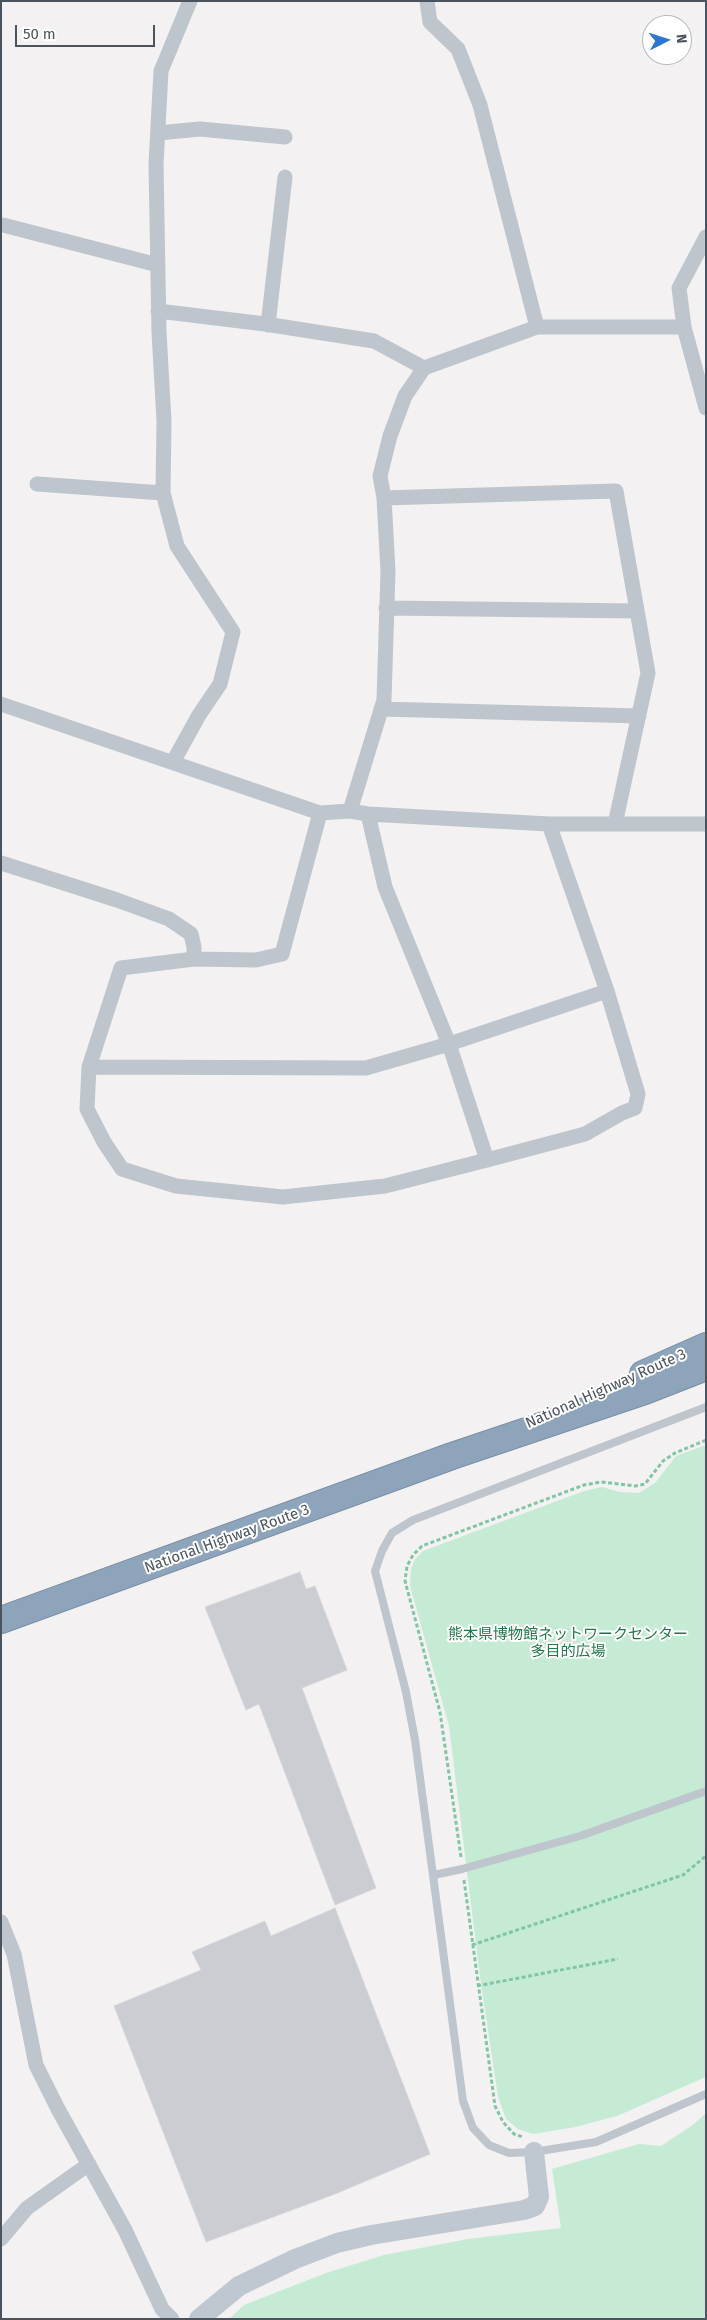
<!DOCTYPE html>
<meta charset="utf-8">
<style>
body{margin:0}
#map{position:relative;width:707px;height:2320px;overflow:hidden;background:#f3f1f1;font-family:"Fira Sans",sans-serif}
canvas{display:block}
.frame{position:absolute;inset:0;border:2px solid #4b545d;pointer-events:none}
.north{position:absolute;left:642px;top:15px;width:50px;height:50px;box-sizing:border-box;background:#fff;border:1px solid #b7bbbe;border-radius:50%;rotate:85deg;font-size:14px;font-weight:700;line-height:20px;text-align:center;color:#4b545d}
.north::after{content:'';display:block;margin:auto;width:18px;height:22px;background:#2d75d1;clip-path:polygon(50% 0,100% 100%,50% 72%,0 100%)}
.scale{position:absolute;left:15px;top:25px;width:140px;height:22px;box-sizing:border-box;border:2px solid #4b545d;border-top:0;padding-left:6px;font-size:15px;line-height:18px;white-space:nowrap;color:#4b545d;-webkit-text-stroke:4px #fff;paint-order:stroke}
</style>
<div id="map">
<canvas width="707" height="2320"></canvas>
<div class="frame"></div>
<div class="north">N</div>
<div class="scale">50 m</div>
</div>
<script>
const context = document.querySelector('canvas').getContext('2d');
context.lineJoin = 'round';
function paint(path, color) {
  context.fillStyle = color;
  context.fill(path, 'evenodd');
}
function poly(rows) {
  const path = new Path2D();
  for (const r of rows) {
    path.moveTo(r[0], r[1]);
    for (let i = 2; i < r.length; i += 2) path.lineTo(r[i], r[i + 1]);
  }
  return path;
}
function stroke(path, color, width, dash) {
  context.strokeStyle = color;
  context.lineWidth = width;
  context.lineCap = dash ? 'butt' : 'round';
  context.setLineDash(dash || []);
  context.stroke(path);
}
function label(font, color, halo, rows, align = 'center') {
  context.font = font + ' "Fira Sans","Noto Sans JP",sans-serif';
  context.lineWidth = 4;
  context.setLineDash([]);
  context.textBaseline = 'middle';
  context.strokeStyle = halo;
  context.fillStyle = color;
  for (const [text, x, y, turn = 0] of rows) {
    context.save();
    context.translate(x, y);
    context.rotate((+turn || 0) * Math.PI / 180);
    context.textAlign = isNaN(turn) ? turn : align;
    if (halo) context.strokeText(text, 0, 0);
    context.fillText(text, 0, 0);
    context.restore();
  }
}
paint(poly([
 [706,1445,706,2077,617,2116,575,2127,533,2134,518,2129,506,2119,498,2097,480,1977,449,1726,410,1586,411,1569,415,1559,423,1551,584,1491,602,1487,620,1492,639,1493,655,1483,676,1456],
 [706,2113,706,2319,229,2319,244,2305,326,2273,384,2255,468,2239,561,2228,552,2169,639,2144,661,2146,694,2124]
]), '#c5ebd4');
const building = poly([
 [300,1572,306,1589,315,1586,347,1670,302,1688,376,1888,335,1905,259,1704,246,1710,205,1607,300,1572],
 [335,1908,430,2154,335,2194,206,2242,114,2006,201,1970,192,1952,265,1921,271,1936,335,1908]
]);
paint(building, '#cbcdd3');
stroke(building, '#d6d7dc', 1);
const highway = poly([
 [643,1374,706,1346],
 [1,1620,452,1456,645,1391,706,1367]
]);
stroke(highway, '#798fa6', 28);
stroke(poly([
 [461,1857,440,1712,405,1581,407,1566,413,1555,422,1546,584,1485,601,1482,635,1486,645,1484,663,1461,675,1453,706,1440],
 [464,1880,495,2106,503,2122,514,2134,523,2137],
 [472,1945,683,1875,706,1856],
 [477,1986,618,1959]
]), '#80c6a4', 3, [4, 2.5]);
stroke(poly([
 [706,1407,413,1520,392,1533,382,1551,375,1571,406,1692,415,1740,463,2101,473,2128,489,2145,509,2153,534,2152,596,2142,706,2094],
 [434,1875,462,1869,580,1836,706,1791]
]), '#bec5cc', 8);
stroke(poly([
 [427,1,430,22,458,49,480,105,537,327],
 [158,133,200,129,285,137],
 [3,225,158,265],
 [706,237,679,288,684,327,706,408],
 [158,311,265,324,374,341,424,368],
 [268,325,285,177],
 [37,484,163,493],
 [384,498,616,491,648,673,615,824],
 [386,608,637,611],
 [1,704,320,813,350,811,368,814,549,824,706,824],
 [381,709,639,716],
 [173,762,199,715,220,684,233,632,177,546,163,493,164,421,159,332,156,164,161,71,190,1],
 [350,811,384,700,388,571,384,498,380,476,390,436,405,396,424,368,537,327,684,327],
 [368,814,385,887,449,1044,487,1160],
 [1,863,117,900,169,919,191,934,194,947,194,959,121,968,89,1067,87,1109,104,1142,122,1169,176,1186,283,1197,385,1186,487,1160,585,1134,622,1113,635,1108,638,1094,607,991,549,824],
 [194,959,256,960,282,954,320,813],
 [89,1067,366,1068,449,1044,607,991],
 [1,1922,14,1954,36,2065,58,2109,125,2230,162,2309,172,2319],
 [1,2239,27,2208,89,2164]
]), '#bec5cc', 15);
stroke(poly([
 [199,2319,239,2286,295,2259,337,2243,371,2235,524,2210,535,2206,539,2197,534,2152]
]), '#bfc7d0', 20);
stroke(highway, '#8ea4ba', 26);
label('15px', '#4b545d', '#fff', [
 ["National Highway Route 3",606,1389,-24],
 ["National Highway Route 3",227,1539,-20]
]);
label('15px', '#22784d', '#fff', [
 ["熊本県博物館ネットワークセンター",568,1635],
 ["多目的広場",568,1652]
]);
</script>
